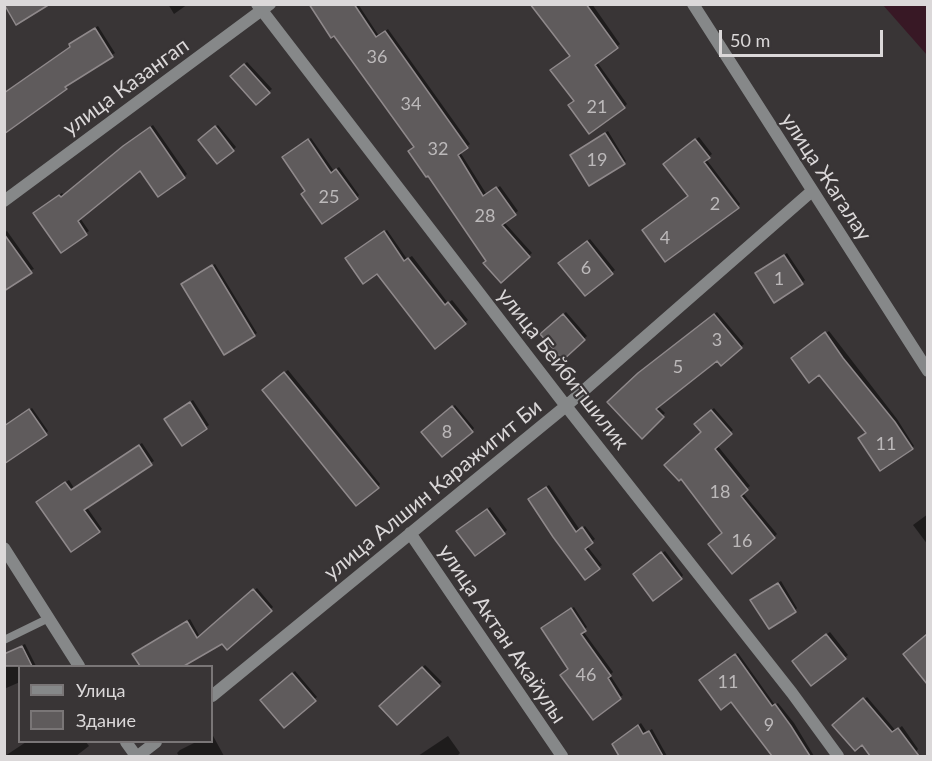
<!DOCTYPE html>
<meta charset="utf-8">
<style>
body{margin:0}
#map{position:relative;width:932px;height:761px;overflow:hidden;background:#393536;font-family:Lato,sans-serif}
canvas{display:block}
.frame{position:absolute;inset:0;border:6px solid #dbd8d9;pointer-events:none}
.legend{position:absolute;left:18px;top:665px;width:195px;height:78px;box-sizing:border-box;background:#393536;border:2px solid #7a7677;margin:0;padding:8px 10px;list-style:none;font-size:18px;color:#dbd8d9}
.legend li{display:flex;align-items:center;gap:12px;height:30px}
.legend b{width:30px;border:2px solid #7a7677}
.scale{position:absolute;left:719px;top:30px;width:164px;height:27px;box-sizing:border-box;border:3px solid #dbd8d9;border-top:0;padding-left:8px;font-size:18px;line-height:21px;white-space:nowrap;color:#dbd8d9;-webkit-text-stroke:4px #393536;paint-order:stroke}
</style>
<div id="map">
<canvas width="932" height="761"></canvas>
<div class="frame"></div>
<ul class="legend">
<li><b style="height:8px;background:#868889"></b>Улица</li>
<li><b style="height:16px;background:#5f5b5c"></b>Здание</li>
</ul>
<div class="scale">50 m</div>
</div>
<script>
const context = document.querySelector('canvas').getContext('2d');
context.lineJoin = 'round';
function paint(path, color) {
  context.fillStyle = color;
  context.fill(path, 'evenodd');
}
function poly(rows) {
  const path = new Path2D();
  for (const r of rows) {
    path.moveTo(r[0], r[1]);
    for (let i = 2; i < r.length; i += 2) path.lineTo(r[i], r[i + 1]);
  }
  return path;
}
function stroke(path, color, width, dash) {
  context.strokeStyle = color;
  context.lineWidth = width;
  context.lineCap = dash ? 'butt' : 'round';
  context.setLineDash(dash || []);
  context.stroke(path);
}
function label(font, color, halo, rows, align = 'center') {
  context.font = font + ' Lato,sans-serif';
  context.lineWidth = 4.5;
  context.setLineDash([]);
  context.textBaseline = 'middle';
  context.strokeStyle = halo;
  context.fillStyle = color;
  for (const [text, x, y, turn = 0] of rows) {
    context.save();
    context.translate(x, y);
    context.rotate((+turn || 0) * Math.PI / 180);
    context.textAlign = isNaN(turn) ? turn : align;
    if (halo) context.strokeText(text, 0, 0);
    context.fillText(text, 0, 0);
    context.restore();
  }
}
paint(poly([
 [883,5,927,5,927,55]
]), '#381825');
paint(poly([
 [168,4,188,4,174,14],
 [322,4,358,4,379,36,388,29,470,144,460,152,487,195,500,186,518,211,504,222,532,253,501,281],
 [533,4,592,4,620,44,597,62,627,104,624,107,575,101,571,55],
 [98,26,115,53,68,84,69,85,66,88,4,134,73,42],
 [247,62,272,89,256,103,232,76],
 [153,125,187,174,184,177,141,169,80,218,89,231,62,251,38,210,62,193,64,195,127,143],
 [218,125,236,147,233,150,203,137],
 [608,131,626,161,624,163,574,153],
 [699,137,712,154,706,159,740,204,738,207,690,196,668,162],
 [311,138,334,171,339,167,359,195,357,198,307,191,286,155],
 [387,230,407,259,412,256,448,303,452,300,468,320,435,347,378,272,349,256],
 [7,231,34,269,4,281,4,233],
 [590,239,615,270,585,294,563,260],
 [787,253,805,280,802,283,760,271],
 [215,264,257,333,254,335,186,282],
 [566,312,587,336,563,358,542,334],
 [717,312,744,344,721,363,717,359,657,405,665,413,642,436,642,370],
 [829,331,897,419,914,446,912,448,867,433,820,373,796,355],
 [288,370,380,484,378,487,267,387],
 [193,400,209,425,182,444,169,416],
 [455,405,474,428,472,431,425,430],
 [32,408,48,431,46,434,4,427],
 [714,408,733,430,717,445,750,486,742,492,777,534,774,537,724,533,703,432,696,424],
 [142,443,154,461,86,506,102,529,99,531,41,499,69,480,74,488],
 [549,485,580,530,585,526,595,539,587,546,602,565,585,578,533,497],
 [490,507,507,530,504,533,461,529],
 [928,514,928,545,913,525],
 [665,551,683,575,681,578,637,571],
 [781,581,797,608,795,611,755,597],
 [257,588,273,607,227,648,222,643,181,666,141,666,134,654,136,651,190,619,200,637],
 [574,607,587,627,583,631,613,672,610,675,623,695,620,697,569,669,545,626],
 [830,632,848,655,811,684,796,658],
 [928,635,928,682,905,654],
 [25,644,36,666,20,666,20,682,4,689,4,654],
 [738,653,775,705,778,703,794,723,814,756,774,756,731,700,704,678],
 [425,665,442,682,397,723,382,706],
 [295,671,317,697,284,726,262,700],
 [867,697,896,731,902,726,918,749,916,752,909,756,872,756,862,743,834,725],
 [641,723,647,732,652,729,667,756,621,756,614,744],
 [212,734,224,756,179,756,177,753,180,750,196,742,212,742],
 [448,736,460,753,457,756,418,756],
 [26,742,86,742,89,746,76,756,5,756]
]), '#0007');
const building = poly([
 [4,4,50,4,16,25,4,4],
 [309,4,354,4,376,37,385,31,468,148,458,155,483,196,496,187,516,215,502,225,530,257,501,283,483,263,486,261,428,176,426,177,408,151,414,147,334,36,331,38,309,4],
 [530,4,586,4,618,48,595,65,625,108,589,134,568,105,574,101,550,70,570,56,530,4],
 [95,28,113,57,65,87,67,89,4,134,4,93,70,47,69,44,95,28],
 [244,64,270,93,256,105,230,76,244,64],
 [215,126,234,151,217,164,198,140,215,126],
 [150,127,185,178,158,197,140,171,78,221,87,235,61,253,33,213,59,195,61,197,123,146,150,127],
 [605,133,625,164,589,186,570,155,605,133],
 [308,139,331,173,336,169,358,199,322,224,301,194,305,191,282,157,308,139],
 [695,139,710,158,704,162,739,208,665,262,642,230,688,196,663,164,695,139],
 [384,231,404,261,408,258,445,305,448,302,466,324,435,349,377,274,363,284,345,258,384,231],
 [4,234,32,273,4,291,4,234],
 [587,241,613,274,585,296,558,263,587,241],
 [784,255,803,284,774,303,755,273,784,255],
 [212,265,255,336,224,355,181,284,212,265],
 [563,314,585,340,563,360,540,334,563,314],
 [714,314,742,348,721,366,717,361,656,409,664,417,642,439,607,402,638,373,714,314],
 [825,332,843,358,895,422,913,449,880,471,858,438,866,433,819,375,809,383,791,358,825,332],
 [284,372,379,488,356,506,262,390,284,372],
 [190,402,207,429,182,446,164,419,190,402],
 [452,406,473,432,442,457,421,432,452,406],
 [29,409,47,435,4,464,4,426,29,409],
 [711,410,732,434,715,449,748,490,741,496,775,538,732,574,708,544,722,533,681,479,679,481,664,465,701,432,694,424,711,410],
 [139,445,152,465,84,510,100,532,71,552,36,502,65,482,71,490,139,445],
 [546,487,576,532,582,527,593,543,585,549,600,569,585,580,553,537,528,499,546,487],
 [487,509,505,534,475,556,456,531,487,509],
 [661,552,682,579,653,601,633,574,661,552],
 [778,583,796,612,769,629,750,600,778,583],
 [253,589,272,611,227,650,222,644,184,666,140,666,132,654,187,621,197,638,253,589],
 [571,608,586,631,581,634,611,676,608,678,621,699,593,720,560,675,568,669,541,628,571,608],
 [826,634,846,659,811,686,792,661,826,634],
 [927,634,927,684,903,654,927,634],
 [22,646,32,666,4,666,4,654,22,646],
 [735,654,772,706,775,704,791,726,810,756,772,756,731,702,721,710,699,680,735,654],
 [422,667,440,686,397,725,379,706,422,667],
 [292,673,316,701,284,728,260,700,292,673],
 [863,698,892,732,898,728,919,756,870,756,862,745,855,751,832,725,863,698],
 [638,725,643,734,649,731,663,756,619,756,612,744,638,725]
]);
paint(building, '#5f5b5c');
stroke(building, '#8f898b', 1.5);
stroke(poly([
 [4,640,49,618]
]), '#868889', 8);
stroke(poly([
 [257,4,566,406,792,693,838,756],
 [693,4,928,371],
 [4,201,270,4],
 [410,533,562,756],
 [4,548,79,666],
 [212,696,566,406,812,191],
 [126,742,136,756],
 [138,756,156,742]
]), '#868889', 12);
label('18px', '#bcb9ba', null, [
 ["36",377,57],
 ["34",411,104],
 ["21",597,107],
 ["32",438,149],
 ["19",597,160],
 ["25",329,197],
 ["2",715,204],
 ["28",485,216],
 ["4",665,238],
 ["6",586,268],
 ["1",779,279],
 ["3",717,340],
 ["5",678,367],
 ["8",447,432],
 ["11",886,444],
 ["18",720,492],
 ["16",742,541],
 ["46",586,675],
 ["11",728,682],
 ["9",769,725]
]);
label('21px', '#dbd8d9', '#393536', [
 ["улица Казангап",126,87,-36],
 ["улица Жагалау",826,177,57],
 ["улица Бейбитшилик",563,369,52],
 ["улица Алшин Каражигит Би",433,490,-39],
 ["улица Актан Акайулы",502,634,56]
]);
</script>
